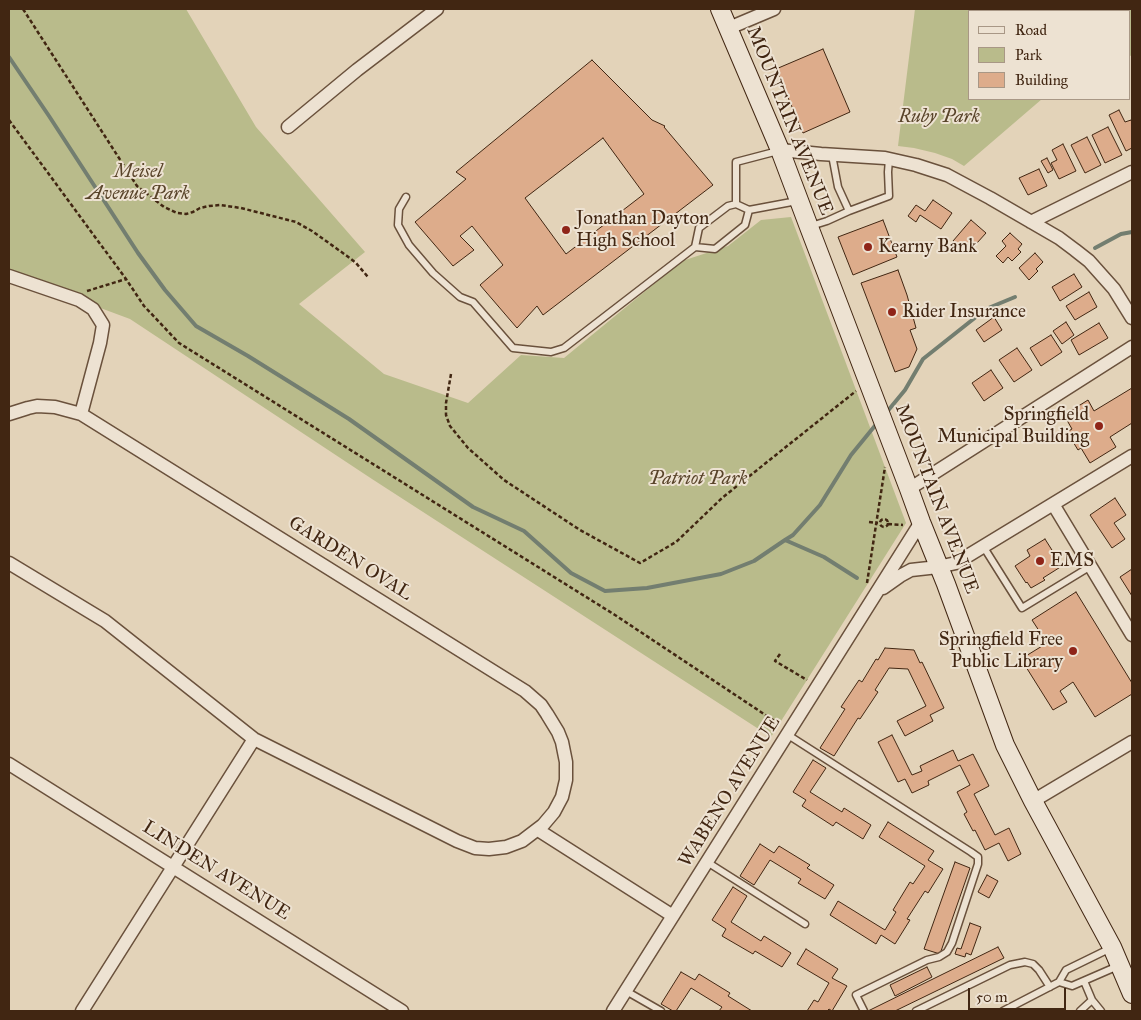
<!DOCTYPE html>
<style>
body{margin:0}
#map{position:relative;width:1141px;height:1020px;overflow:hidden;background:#e3d3b9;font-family:"IM FELL Great Primer",serif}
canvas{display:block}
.frame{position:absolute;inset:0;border:10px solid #412612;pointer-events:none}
.legend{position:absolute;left:968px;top:10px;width:162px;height:90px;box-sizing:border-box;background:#ede2d2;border:1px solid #a89785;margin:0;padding:6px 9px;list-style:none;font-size:15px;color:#412612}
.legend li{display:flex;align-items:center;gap:10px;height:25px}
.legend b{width:25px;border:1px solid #a89785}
.scale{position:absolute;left:968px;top:988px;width:98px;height:22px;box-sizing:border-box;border:2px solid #412612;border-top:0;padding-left:6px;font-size:15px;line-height:18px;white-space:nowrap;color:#412612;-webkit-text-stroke:4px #ede2d2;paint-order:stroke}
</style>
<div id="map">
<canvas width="1141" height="1020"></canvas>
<div class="frame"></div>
<ul class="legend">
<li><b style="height:6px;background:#ede2d2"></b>Road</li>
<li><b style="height:14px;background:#b9bb8b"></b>Park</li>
<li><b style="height:14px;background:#ddac8b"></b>Building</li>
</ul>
<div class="scale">50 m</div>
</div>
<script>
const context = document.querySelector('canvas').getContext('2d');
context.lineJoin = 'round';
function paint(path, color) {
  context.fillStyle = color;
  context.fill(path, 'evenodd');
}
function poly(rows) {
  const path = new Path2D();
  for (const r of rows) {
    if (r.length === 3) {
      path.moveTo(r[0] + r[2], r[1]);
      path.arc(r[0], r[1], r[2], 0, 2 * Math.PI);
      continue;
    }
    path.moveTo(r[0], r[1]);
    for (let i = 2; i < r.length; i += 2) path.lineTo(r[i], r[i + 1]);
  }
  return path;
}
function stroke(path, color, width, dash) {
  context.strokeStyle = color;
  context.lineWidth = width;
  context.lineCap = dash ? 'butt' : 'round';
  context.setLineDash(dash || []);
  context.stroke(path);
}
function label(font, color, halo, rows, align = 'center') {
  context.font = font + ' "IM FELL Great Primer",serif';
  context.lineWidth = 4;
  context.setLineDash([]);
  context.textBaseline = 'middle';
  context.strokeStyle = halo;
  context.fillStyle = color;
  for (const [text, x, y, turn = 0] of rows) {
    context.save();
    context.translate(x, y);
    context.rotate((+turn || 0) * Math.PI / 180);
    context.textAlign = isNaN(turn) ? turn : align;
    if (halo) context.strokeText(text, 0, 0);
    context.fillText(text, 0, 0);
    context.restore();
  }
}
paint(poly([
 [9,9,186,9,256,127,365,252,299,304,384,374,468,403,521,355,564,358,682,261,728,246,761,220,791,217,906,523,771,737,372,479,130,319,9,274],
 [915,9,1132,9,1132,55,1130,56,1130,11,970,11,970,99,1042,99,964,166,952,159,935,153,914,148,898,146]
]), '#b9bb8b');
stroke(poly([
 [9,57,49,116,138,253,165,290,196,326,248,356,349,419,473,507,524,531,571,573,605,591,647,588,721,574,754,561,785,540,793,535,820,505,851,455,878,422],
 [1095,248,1121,234,1132,232],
 [886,413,905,390,923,359,986,309,1015,297],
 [785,540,824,557,857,578]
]), '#737e70', 4);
const building = poly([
 [823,49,850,112,803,133,776,69,823,49],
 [592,60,652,120,665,126,664,127,713,185,543,315,537,306,517,328,480,285,503,265,472,226,460,236,474,250,453,266,415,222,466,179,456,172,592,60],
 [603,138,644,194,566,254,525,198,603,138],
 [1119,110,1125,122,1131,120,1132,123,1132,148,1126,151,1109,115,1119,110],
 [1108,127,1122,155,1105,163,1092,135,1108,127],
 [1087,137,1101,165,1085,173,1071,145,1087,137],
 [1063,144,1076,171,1059,179,1051,163,1057,160,1052,150,1063,144],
 [1047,158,1053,170,1048,173,1041,161,1047,158],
 [1039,169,1047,186,1028,195,1019,178,1039,169],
 [933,200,952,213,941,229,920,215,916,222,908,216,916,205,925,211,933,200],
 [883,220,897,257,853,275,838,237,883,220],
 [971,220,986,233,968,253,953,241,971,220],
 [1010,233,1022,244,1018,249,1021,252,1012,261,1008,257,1003,263,996,256,1006,246,1002,241,1010,233],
 [1035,253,1043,262,1036,269,1038,271,1029,280,1019,268,1035,253],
 [898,270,907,295,916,328,910,330,917,349,909,367,895,372,861,283,898,270],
 [1074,274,1082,287,1060,301,1052,287,1074,274],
 [1089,292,1097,307,1075,320,1066,306,1089,292],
 [994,317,1002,330,984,342,976,330,994,317],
 [1066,322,1074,335,1062,344,1053,331,1066,322],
 [1099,323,1108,338,1079,355,1071,340,1099,323],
 [1051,335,1062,352,1041,366,1030,348,1051,335],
 [1017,348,1032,370,1014,382,999,360,1017,348],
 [991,370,1003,388,984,401,972,383,991,370],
 [1132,388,1132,423,1110,437,1116,447,1090,463,1081,448,1078,450,1067,432,1072,429,1064,415,1088,400,1094,411,1132,388],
 [1115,498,1126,515,1114,523,1125,539,1112,548,1090,515,1115,498],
 [1045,539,1062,566,1043,578,1045,580,1031,588,1027,582,1026,583,1015,566,1030,556,1027,550,1045,539],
 [1132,569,1132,596,1120,577,1132,569],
 [1076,592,1132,683,1132,694,1095,717,1073,682,1060,691,1067,702,1053,710,1021,659,1047,643,1032,620,1076,592],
 [885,648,914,650,920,663,922,662,944,708,930,715,933,721,905,736,897,721,926,706,908,669,889,668,875,690,878,692,860,719,858,718,834,756,820,748,845,709,841,707,859,680,862,682,876,659,878,660,885,648],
 [892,735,912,775,922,771,920,766,953,750,958,761,973,754,989,786,974,794,995,835,1009,828,1021,854,1008,861,999,843,985,850,975,830,973,831,964,814,967,812,957,792,970,785,960,765,928,781,929,785,912,793,905,779,898,782,878,742,892,735],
 [813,760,826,768,810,792,842,812,844,808,871,825,863,839,836,822,833,826,802,806,806,800,793,792,813,760],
 [888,822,934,851,928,860,943,869,928,893,925,891,907,919,910,920,895,944,881,935,876,944,830,915,838,901,885,930,896,912,893,910,910,882,913,884,925,866,879,837,888,822],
 [760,844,774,853,779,846,810,865,807,868,834,885,825,899,798,883,801,879,770,860,754,885,740,876,760,844],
 [955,862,970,868,940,954,924,949,955,862],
 [987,875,998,881,989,898,978,892,987,875],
 [733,887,747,896,731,922,761,941,764,936,791,953,782,967,755,951,753,954,722,936,726,929,712,920,733,887],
 [970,923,981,927,971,955,966,953,965,957,955,954,957,948,961,949,970,923],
 [998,947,1004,958,895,1011,868,1011,998,947],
 [806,949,838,969,832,978,847,986,832,1011,829,1009,827,1011,807,1011,814,1000,818,1002,829,983,797,964,806,949],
 [927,967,932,977,895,996,890,985,927,967],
 [681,972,695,980,699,974,730,993,728,996,752,1011,719,1011,722,1007,691,988,676,1011,673,1011,661,1004,681,972]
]);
paint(building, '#ddac8b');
stroke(building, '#412612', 1);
const lane = poly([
 [832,155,838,187,849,211],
 [406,197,399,209,398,225,409,245,433,273,460,297,473,302,513,348,551,352,564,348,695,247,699,228,728,206,736,204,749,210,797,201],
 [736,204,736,162,778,151],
 [811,226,827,221,849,211,889,196,888,172,889,159],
 [695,247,715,249,745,225,749,210],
 [983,546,1022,608,1091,566],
 [788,735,971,852,978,857,978,864,952,943,947,952,939,957,927,960,856,995,864,1011],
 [707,862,805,924],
 [1084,981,1092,1000,1101,1011],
 [1059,982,1072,986,1118,966],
 [626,991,661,1011],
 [916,1011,1010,965,1025,962,1033,964,1039,970,1050,987],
 [1003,1011,1059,982,1066,970,1111,948],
 [1080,1011,1092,1000]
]);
const street = poly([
 [729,28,774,9],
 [288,127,357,70,437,9],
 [780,150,821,154,885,158,916,165,947,175,990,198,1059,238,1075,250,1089,261,1114,289,1132,318],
 [1031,222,1132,172],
 [9,276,79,300,93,309,103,325,100,343,81,414],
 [9,414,28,408,37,406,55,407,81,414,525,691,541,705,547,714,558,732,562,742,566,762,566,780,562,797,554,812,543,825,522,841,506,847,489,849,475,848,457,841,254,739,105,621,9,563],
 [909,489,1132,347],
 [1053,504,1132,635],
 [883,588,900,576,911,570,938,567,956,563,1132,456],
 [9,764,402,1011],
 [1033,801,1132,742],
 [538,830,673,916],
 [82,1011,254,739],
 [613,1011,921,522]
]);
const secondary = poly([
 [720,9,780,150,809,227,909,489,921,522,946,584,1005,745,1033,801,1112,947,1132,994]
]);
stroke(lane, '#6a513c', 9);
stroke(street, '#6a513c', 15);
stroke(secondary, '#412612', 20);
stroke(poly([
 [23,9,137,186,164,207,177,213,186,214,193,212,200,208,209,206,220,205,241,208,296,222,312,231,347,256,356,263,368,277],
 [9,120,126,279,144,306,179,343,615,615,779,724],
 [87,291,126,279],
 [451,374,446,403,446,415,450,426,468,448,504,480,580,530,640,563,676,542,722,498,856,391],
 [884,523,4],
 [869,522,878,523],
 [888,524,903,525],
 [867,583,885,467],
 [780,654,775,661,807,680]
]), '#412612', 2.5, [4, 2.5]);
stroke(lane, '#ede2d2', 6);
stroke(street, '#ede2d2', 12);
stroke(secondary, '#ede2d2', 18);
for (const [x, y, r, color] of [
 [566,230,5,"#8f2418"],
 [868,247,5,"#8f2418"],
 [892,312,5,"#8f2418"],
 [1099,426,5,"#8f2418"],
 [1040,561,5,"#8f2418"],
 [1073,651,5,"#8f2418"]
]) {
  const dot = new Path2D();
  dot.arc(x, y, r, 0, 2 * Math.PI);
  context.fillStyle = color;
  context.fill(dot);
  stroke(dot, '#ede2d2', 2);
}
label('italic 19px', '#59442a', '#ede2d2', [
 ["Ruby Park",939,117],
 ["Meisel",138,172],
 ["Avenue Park",138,194],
 ["Patriot Park",698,479]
]);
label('19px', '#412612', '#ede2d2', [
 ["MOUNTAIN AVENUE",789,121,68],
 ["MOUNTAIN AVENUE",936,499,69],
 ["GARDEN OVAL",350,559,32],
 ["WABENO AVENUE",730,792,-58],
 ["LINDEN AVENUE",216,871,32]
]);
label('19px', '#412612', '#ede2d2', [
 ["Jonathan Dayton",576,219],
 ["High School",576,241],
 ["Kearny Bank",878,247],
 ["Rider Insurance",902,312],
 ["Springfield",1089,415,"right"],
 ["Municipal Building",1089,437,"right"],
 ["EMS",1050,561],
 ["Springfield Free",1063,640,"right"],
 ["Public Library",1063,662,"right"]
], 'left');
</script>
